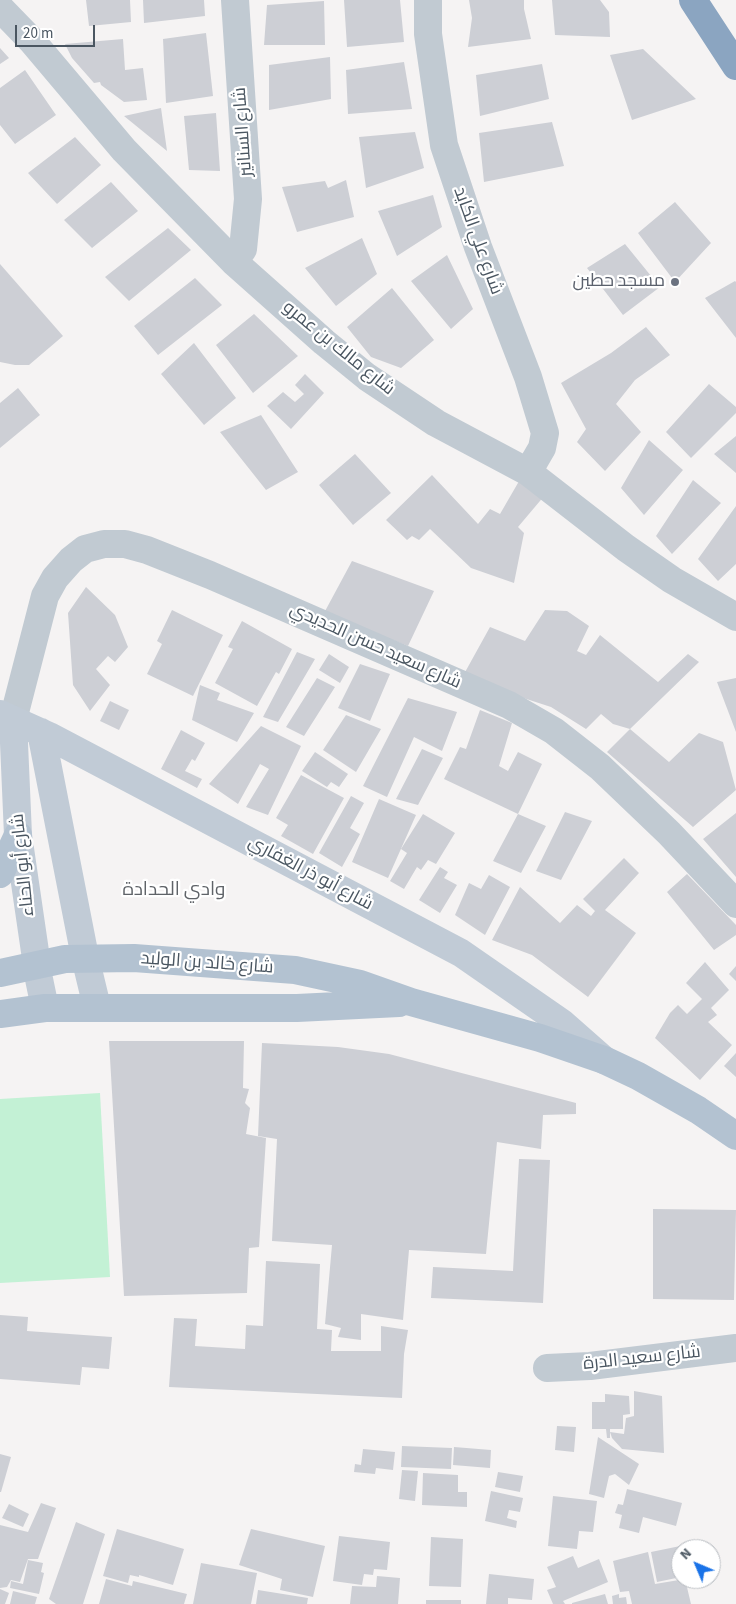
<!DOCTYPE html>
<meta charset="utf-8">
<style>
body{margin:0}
#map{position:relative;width:736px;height:1604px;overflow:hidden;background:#f5f3f3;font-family:"Source Sans 3",sans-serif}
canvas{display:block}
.north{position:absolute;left:671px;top:1539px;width:50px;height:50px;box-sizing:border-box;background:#fff;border:1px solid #b7bbc0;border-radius:50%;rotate:315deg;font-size:14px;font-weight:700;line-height:20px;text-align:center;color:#4a5661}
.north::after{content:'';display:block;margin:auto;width:18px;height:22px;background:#1a73e8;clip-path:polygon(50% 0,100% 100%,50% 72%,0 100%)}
.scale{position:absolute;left:15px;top:25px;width:80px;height:22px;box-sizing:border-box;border:2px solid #4a5661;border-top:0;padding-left:6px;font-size:15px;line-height:18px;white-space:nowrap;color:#4a5661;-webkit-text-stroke:4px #fff;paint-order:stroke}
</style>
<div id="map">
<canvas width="736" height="1604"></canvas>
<div class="north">N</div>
<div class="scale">20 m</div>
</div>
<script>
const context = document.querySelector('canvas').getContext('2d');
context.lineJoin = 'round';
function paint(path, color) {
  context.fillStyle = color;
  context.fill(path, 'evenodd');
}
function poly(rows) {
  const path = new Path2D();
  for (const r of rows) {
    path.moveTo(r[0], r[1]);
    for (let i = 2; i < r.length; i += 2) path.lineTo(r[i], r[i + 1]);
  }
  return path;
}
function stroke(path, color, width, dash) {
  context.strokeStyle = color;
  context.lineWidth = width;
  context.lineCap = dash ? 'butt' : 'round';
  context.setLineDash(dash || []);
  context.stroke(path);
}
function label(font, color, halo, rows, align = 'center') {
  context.font = font + ' "Source Sans 3",Cairo,sans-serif';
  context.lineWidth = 4.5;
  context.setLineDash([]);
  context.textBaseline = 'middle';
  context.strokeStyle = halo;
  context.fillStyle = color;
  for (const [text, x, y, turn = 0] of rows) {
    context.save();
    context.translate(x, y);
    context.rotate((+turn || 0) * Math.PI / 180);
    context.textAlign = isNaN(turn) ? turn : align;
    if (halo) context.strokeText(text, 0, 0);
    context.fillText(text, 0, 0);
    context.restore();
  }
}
paint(poly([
 [100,1093,110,1277,0,1283,0,1099]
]), '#c3f1d5');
paint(poly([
 [86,0,130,0,131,22,89,26],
 [143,0,204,0,205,16,144,23],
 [344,0,400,0,404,42,347,47],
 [469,0,524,0,524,9,531,39,468,47,472,18],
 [552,0,600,0,609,12,610,37,555,35],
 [324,1,325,45,264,45,267,5],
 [206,33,213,96,166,103,163,39],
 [123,39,125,70,143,68,147,100,124,102,101,85,100,82,94,83,72,58,65,44],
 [0,48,9,58,0,64],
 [643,49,696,99,632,120,610,55],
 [330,57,331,99,269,110,269,65],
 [404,62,412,109,348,114,346,70],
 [542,64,549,99,480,116,476,75],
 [25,70,56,115,15,144,0,125,0,88],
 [161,108,167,151,124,116],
 [216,113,220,171,189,170,184,116],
 [552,122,564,166,484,182,479,133],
 [415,132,424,168,366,188,359,137],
 [75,137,101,165,57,204,28,173],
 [346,180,354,217,297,232,282,187,325,181,328,188],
 [111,182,138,211,92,248,64,220],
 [433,195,442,227,397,256,378,211],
 [675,202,711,243,675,282,638,233],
 [168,228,191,250,129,301,105,277],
 [362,238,377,274,336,306,305,268],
 [625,244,660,287,623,315,587,268],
 [447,255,473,309,451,329,411,281],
 [0,264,63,336,29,365,15,365,0,362],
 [195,278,222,305,158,355,134,326],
 [735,281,736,282,736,338,705,298],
 [392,288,434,340,401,368,371,357,347,327],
 [254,314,298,356,253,393,216,345],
 [646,327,670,355,635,380,616,404,641,432,605,471,577,442,586,429,561,383,611,353],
 [194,343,236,398,204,425,161,374],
 [305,374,324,393,291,429,267,406,283,392,295,402,304,394,295,385],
 [709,384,736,407,736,413,691,458,666,432],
 [18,388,40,415,0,448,0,403],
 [261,415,298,472,266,490,220,432],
 [736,436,736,473,714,454],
 [649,440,683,470,644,515,621,488],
 [355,454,391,493,353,525,319,485],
 [432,475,478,524,490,509,500,514,522,476,545,495,518,527,524,533,514,583,471,568,430,529,419,540,412,536,407,540,386,520],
 [693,480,721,503,672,554,656,536],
 [736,506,736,564,718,581,698,559],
 [352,561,434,591,408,646,324,613],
 [86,587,115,615,128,647,115,662,108,656,96,669,110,685,90,711,73,685,68,613],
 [172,610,223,635,193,696,147,674,162,644,157,641],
 [545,610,567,611,589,626,577,651,586,655,600,635,658,682,688,654,699,662,630,729,613,724,601,714,586,729,551,707,505,692,464,674,490,627,525,641],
 [242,621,292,649,279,674,276,672,257,706,215,683,233,649,228,647],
 [297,652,315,659,278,722,263,717],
 [329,654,349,667,340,683,319,670],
 [360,664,390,674,370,721,338,708],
 [317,678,335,687,304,736,286,727],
 [736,678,736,732,717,682],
 [200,685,220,693,217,700,254,713,237,742,192,720],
 [408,698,457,712,442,751,414,737,387,797,363,786],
 [110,701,129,710,119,730,100,721],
 [480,710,512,723,499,766,508,771,518,752,542,764,518,814,444,779,460,747,466,749],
 [346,715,381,729,356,772,323,750],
 [261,726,301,746,268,815,246,807,269,769,260,764,238,804,209,784],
 [630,729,669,762,699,733,723,742,736,790,693,827,607,752],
 [181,730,205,743,195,761,192,759,185,771,202,779,197,788,161,769],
 [422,749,443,758,418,805,396,799],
 [315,752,348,774,339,787,331,782,327,787,302,771],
 [301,775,344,798,313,854,281,836,288,825,276,818],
 [351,796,364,803,350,828,360,834,342,867,319,853],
 [379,799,416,815,388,878,352,862],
 [565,812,592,821,561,880,536,871],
 [736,813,736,877,703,839],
 [423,814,455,833,436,864,428,860,421,870,417,867,404,889,390,881,407,853,401,849],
 [518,814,546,826,521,873,493,861],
 [624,858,639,873,605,910,636,933,588,997,532,955,492,940,520,887,560,923,577,905,591,916,595,911,583,899],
 [440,867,448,872,444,878,457,885,440,913,419,900],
 [687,874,736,925,736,935,714,950,667,892],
 [489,875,510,887,485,935,455,915,469,883,481,889],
 [705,962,729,990,711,1008,717,1015,708,1022,732,1045,700,1080,655,1038,670,1013,678,1005,687,1014,702,999,686,983],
 [736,966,736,981,729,974],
 [109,1041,244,1041,243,1088,249,1089,245,1103,250,1108,246,1134,266,1138,259,1247,249,1248,247,1293,124,1296],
 [262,1043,338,1047,389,1054,576,1103,576,1114,543,1115,541,1149,497,1142,486,1254,409,1250,403,1320,361,1314,361,1340,338,1337,341,1328,325,1324,332,1245,272,1241,277,1139,258,1136],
 [736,1053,736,1077,724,1066],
 [519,1159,550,1160,543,1303,431,1298,433,1267,513,1271],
 [653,1209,736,1210,734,1300,653,1299],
 [266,1261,320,1264,317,1329,332,1330,331,1351,381,1351,381,1326,408,1330,404,1354,402,1398,169,1387,174,1318,197,1319,195,1346,245,1349,246,1325,263,1326],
 [0,1315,28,1317,27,1331,112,1337,109,1369,82,1367,80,1385,0,1379],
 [634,1391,662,1396,664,1453,622,1449,612,1438,610,1432,624,1434,626,1418,634,1416],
 [605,1394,629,1396,630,1414,623,1415,623,1429,610,1429,610,1438,607,1438,606,1429,592,1429,592,1402,605,1402],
 [557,1426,576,1427,574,1452,555,1450],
 [598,1437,639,1464,629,1485,615,1474,609,1476,604,1498,589,1494],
 [402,1446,452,1448,451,1469,401,1467],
 [454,1447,491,1450,490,1468,453,1465],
 [363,1449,395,1452,393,1470,376,1468,375,1474,354,1472,355,1464,361,1465],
 [0,1454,11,1457,1,1492,0,1492],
 [402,1470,418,1471,415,1501,399,1499],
 [498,1472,523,1476,520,1492,495,1487],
 [423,1473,458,1475,458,1492,467,1492,467,1507,422,1505],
 [627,1489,682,1503,676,1526,643,1517,639,1533,619,1528,622,1515,615,1513,618,1504,623,1505],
 [491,1491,523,1498,520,1512,509,1510,507,1518,517,1521,516,1528,485,1521],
 [553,1496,597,1501,593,1532,579,1531,577,1549,548,1546],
 [41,1503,56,1508,38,1559,28,1559,20,1582,11,1580,7,1587,0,1588,0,1525,28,1532],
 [9,1504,29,1514,23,1527,2,1518],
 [76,1522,105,1534,83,1604,56,1604,49,1599],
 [117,1529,184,1549,173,1585,139,1575,139,1577,130,1575,128,1583,103,1576],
 [251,1529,325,1546,313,1597,280,1590,282,1579,239,1565],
 [339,1536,390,1542,387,1570,374,1569,373,1575,364,1574,362,1585,333,1581],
 [431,1537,463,1539,461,1587,429,1586],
 [690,1544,691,1549,681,1549,681,1577,657,1582,651,1552],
 [648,1552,655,1584,685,1579,691,1604,632,1604,629,1591,620,1592,613,1561],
 [573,1556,578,1568,599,1559,608,1582,563,1601,565,1604,553,1604,547,1590,556,1587,547,1567],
 [28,1560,43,1563,41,1572,44,1573,39,1594,10,1588,11,1581,23,1584],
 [201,1563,257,1573,251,1604,193,1604],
 [489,1574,534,1579,532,1600,508,1598,508,1604,486,1604],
 [377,1576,400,1578,398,1604,350,1604,352,1586,376,1587],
 [106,1579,132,1586,133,1581,187,1594,184,1604,99,1604],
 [0,1589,9,1593,5,1604,0,1604],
 [258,1590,308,1598,307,1604,256,1604],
 [13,1591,37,1597,35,1604,10,1604],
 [605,1594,608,1604,572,1604,572,1603],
 [619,1594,619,1598,626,1597,627,1604,613,1604,612,1596],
 [426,1600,461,1600,461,1604,426,1604]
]), '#cdcfd5');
stroke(poly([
 [428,0,428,34,444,145,478,247,528,377,545,433,542,448,528,472],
 [0,8,32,41,124,150,234,262,324,342,367,377,436,423,528,472,626,548,672,580,736,617],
 [234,262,243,249,248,199,235,0],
 [13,720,45,596,55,578,71,560,85,549,104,544,125,544,147,550,210,575,509,705,554,731,600,767,669,833,736,904],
 [547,1368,590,1366,736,1348]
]), '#c1cad2', 28);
stroke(poly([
 [0,714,49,736,461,953,562,1023,604,1060],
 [13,720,18,835,39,979,45,1008],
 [41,732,85,957,97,1007]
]), '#c1cbd6', 28);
stroke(poly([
 [0,874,18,835],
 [0,973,65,959,134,958,295,970,360,984,411,1002,540,1038,604,1060,638,1076,698,1110,736,1136],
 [0,1014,45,1008,297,1008,399,1003]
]), '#b3c2d1', 28);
stroke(poly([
 [693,0,736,66]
]), '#8ba5c1', 28);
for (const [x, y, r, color] of [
 [675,282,5,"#6b7280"]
]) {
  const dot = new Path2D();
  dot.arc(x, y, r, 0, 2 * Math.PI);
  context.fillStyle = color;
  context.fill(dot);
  stroke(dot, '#fff', 2);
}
label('18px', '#4a5661', '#fff', [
 ["شارع السنانير",244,132,-94],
 ["شارع علي الكايد",477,241,70],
 ["شارع مالك بن عمرو",338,349,39],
 ["شارع سعيد حسن الحديدي",375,647,24],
 ["شارع أبو الحناء",24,865,-96],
 ["شارع أبو ذر الغفاري",310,874,28],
 ["شارع خالد بن الوليد",207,964,4],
 ["شارع سعيد الدرة",642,1359,-6]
]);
label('18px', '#5b616d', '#fff', [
 ["مسجد حطين",665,282]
], 'right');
label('19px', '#5f6368', '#fff', [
 ["وادي الحدادة",174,891]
]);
</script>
